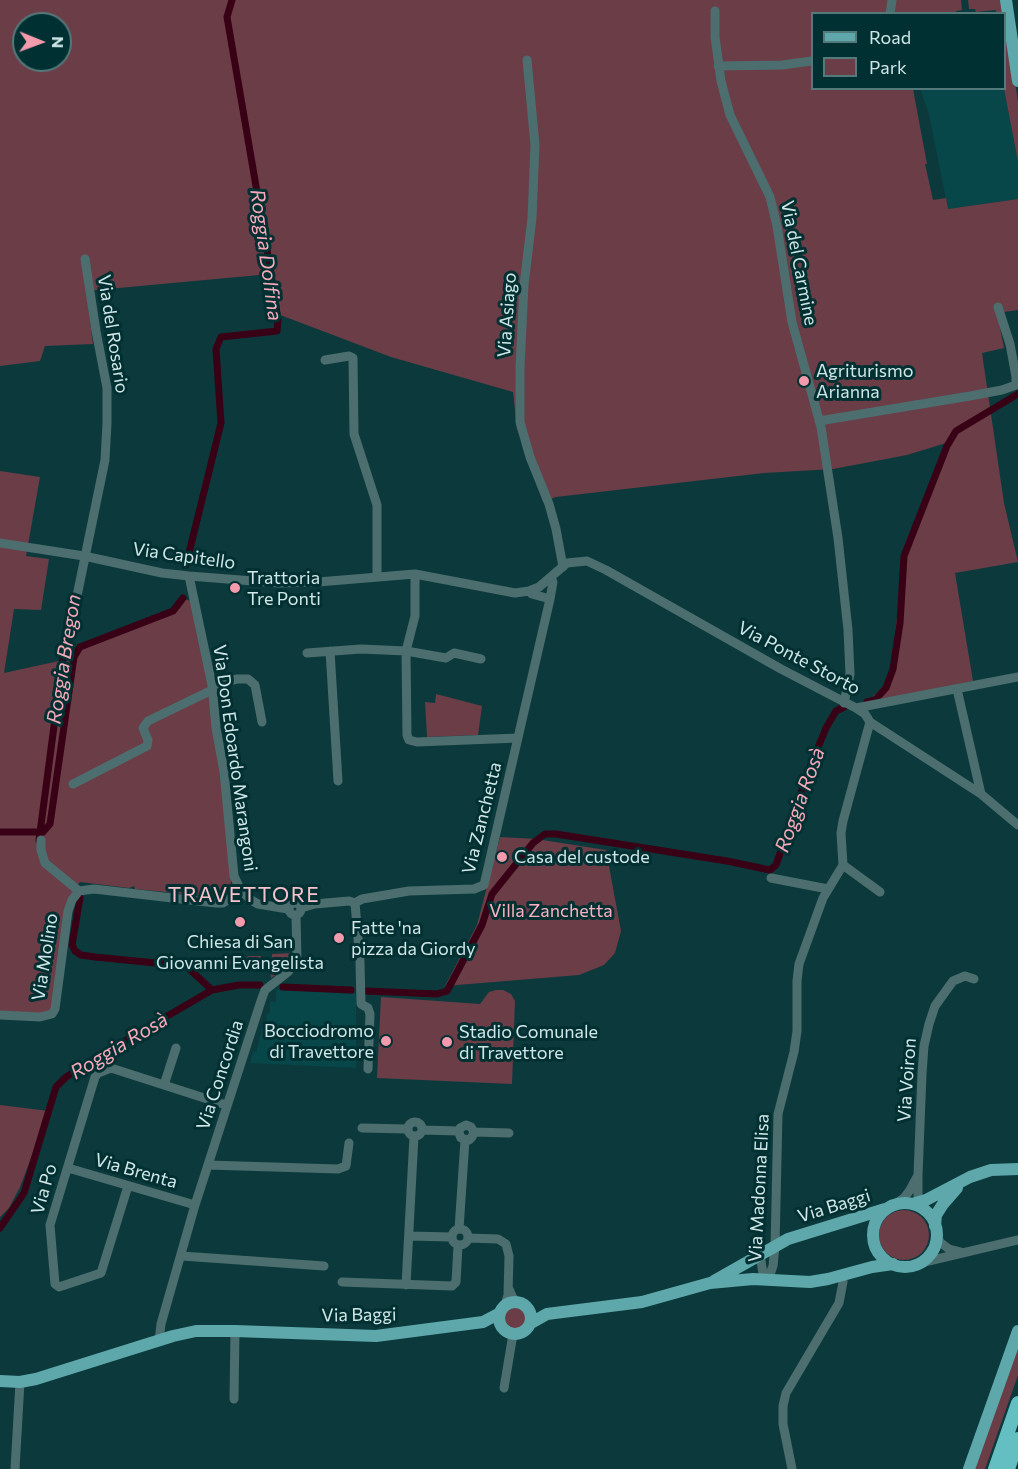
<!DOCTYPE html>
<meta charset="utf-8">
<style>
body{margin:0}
#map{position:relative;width:1018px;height:1469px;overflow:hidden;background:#0c3a3c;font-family:Commissioner,sans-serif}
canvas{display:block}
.legend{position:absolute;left:811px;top:12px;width:195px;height:78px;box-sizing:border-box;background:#003032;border:2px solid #53797a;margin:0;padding:8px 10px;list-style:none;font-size:18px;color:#d0e6e7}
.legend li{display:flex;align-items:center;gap:12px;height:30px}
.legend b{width:30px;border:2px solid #53797a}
.north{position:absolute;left:12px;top:12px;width:60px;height:60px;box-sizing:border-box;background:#003032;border:2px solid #53797a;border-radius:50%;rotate:91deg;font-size:16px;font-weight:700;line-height:24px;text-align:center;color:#d0e6e7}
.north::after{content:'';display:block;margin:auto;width:21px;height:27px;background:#f39aac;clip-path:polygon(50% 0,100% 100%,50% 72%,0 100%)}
</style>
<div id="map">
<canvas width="1018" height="1469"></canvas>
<ul class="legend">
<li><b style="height:8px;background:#5ea8ab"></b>Road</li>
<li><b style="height:16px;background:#6b3d47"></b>Park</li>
</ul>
<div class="north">N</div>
</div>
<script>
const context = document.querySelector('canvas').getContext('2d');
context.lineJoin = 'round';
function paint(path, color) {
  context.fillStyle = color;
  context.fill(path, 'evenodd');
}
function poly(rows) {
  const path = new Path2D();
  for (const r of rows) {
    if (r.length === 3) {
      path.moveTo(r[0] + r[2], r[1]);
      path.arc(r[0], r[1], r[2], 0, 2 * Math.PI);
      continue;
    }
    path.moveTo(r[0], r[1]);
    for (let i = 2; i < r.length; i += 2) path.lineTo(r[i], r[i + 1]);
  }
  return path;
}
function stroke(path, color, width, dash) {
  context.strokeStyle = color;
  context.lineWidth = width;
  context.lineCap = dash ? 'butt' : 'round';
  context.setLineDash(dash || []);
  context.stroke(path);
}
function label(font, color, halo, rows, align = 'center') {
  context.font = font + ' Commissioner,sans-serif';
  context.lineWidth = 6;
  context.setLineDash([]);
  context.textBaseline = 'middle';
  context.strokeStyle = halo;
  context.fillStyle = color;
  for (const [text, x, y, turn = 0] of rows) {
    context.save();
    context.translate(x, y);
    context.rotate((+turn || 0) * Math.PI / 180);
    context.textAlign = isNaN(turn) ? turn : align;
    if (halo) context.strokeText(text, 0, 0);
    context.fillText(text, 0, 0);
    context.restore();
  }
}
paint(poly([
 [920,89,1004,89,1018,162,1018,199,948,209,929,114],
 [276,989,356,994,356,1068,250,1063,253,1051,256,1052,263,1025,266,1025,267,1014,270,1013,270,1002,276,1002]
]), '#074649');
paint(poly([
 [0,0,890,0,887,13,812,14,812,88,913,89,927,164,925,164,933,200,946,198,948,209,1018,199,1018,310,997,313,1004,348,982,353,1004,503,1018,562,955,573,973,681,879,703,873,696,884,687,891,671,905,544,946,443,907,455,833,469,764,473,556,497,543,502,517,429,513,392,391,357,275,313,270,274,86,291,93,344,45,346,40,361,0,366],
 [24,24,60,24,60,60,24,60],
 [896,0,961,0,962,10,956,11,956,13,893,14],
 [968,0,1002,0,1005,14,1008,35,1018,102,1018,162,1004,89,1004,14,996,13,996,10,976,12,975,9,969,9],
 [0,471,40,477,26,556,49,559,41,610,14,609,4,673,77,657,80,649,84,645,180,608,184,599,194,602,210,681,208,697,211,696,233,872,230,888,225,893,215,897,135,889,134,886,129,888,80,882,76,887,55,1008,47,1014,0,1011],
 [436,694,482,706,478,735,427,737,425,702,435,703],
 [500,837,536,839,606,850,621,931,615,953,604,965,579,975,445,986,477,925],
 [293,953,292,959,285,969,271,978,270,963,272,963,272,954],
 [248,956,261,956,262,963,226,965,227,960,240,957,245,960],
 [496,990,503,990,511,994,515,1001,512,1084,377,1078,381,997,480,1004,489,992],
 [0,1105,49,1111,20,1187,9,1208,0,1217],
 [904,1235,25],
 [515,1318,12],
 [1018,1344,1018,1375,985,1469,974,1469]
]), '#6b3d47');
stroke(poly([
 [186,565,221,423,216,349,221,337,277,331,278,320,268,256,227,17,232,0],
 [867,702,875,700,886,688,893,669,900,623,904,556,947,446,956,431,1018,394],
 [0,832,43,832,50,824,74,657,80,647,173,611,183,598],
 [39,840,68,620],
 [80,898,72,945,75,951,81,955,95,957,186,966,212,990],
 [283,987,351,990],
 [367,991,437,994,447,991,482,925,492,894,533,843,545,834,556,834,727,861,770,870,776,865,810,767,826,728,836,711,844,707],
 [0,1228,24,1193,56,1087,66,1077,138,1033,212,990,239,985,260,985]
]), '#390115', 7);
stroke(poly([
 [715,11,715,37,721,81,730,115,770,197,777,226,792,322,821,427,838,538,848,630,850,674,844,703],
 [890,14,892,0],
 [527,60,535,145,532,218,524,285,520,367,520,422,530,457,549,504,556,529,563,567],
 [718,66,782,65,812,61],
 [325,360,349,356,353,358,354,434,377,505,377,576],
 [819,421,970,396,1002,390,1016,385,1016,377,1010,344,998,307],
 [0,543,84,556,162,573,189,576,279,583,318,582,415,574,515,593,529,591,539,587,567,563,587,561,606,570,781,669,856,708,865,714,870,722,981,794,1018,825],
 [415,574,415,616,406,651,407,735,409,740,417,742,518,738],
 [189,576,212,685,216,728,224,772,234,876,241,891,251,900,258,904,288,909],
 [529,591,532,594,550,599],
 [71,625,105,460,107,423,107,388,96,331,85,259],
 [330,651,338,781],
 [307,653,361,649,406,651,446,658,454,653,481,659],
 [212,685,237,679,248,679,255,685,262,722],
 [957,689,981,794],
 [856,708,1018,677],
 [73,784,147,746,148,740,143,728,148,721,212,690],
 [41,840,41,850,45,863,79,891],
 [843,865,880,892],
 [771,878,828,889],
 [295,909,6],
 [355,903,360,961,361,1004,368,1008,370,1014,368,1069],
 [301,908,315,904,349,901,355,903,362,899,409,891,474,889,484,885,550,599,553,582,551,578],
 [0,1015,40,1017,52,1014,55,1009,68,911,72,900,79,891,94,889,216,903,223,903,241,891],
 [164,1085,176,1048],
 [415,1129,7],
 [362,1128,407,1129],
 [422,1130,459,1131],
 [474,1132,472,1137,469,1140,461,1138,459,1133,460,1128,466,1125,471,1127,474,1132,509,1133],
 [208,1165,338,1169,346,1166,349,1143],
 [68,1168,195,1205],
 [128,1186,101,1273,59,1287,55,1284,50,1225,95,1077,98,1073,111,1068,226,1105],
 [894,1205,904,1198,910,1190,917,1177],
 [922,1208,918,1196,918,1175,922,1074,924,1046,929,1024,935,1006,953,981,965,976,974,979],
 [460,1237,8],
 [459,1229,465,1140],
 [409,1236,451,1237],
 [936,1236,941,1243,949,1249,961,1252],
 [468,1238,498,1239,506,1244,509,1256,508,1295,505,1305],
 [760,1254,763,1274,768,1280,773,1266,775,1246,778,1114,794,1052,797,1031,797,981,799,964,823,898,843,865,841,833,843,821,870,722],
 [182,1256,324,1266],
 [916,1264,1018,1240],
 [342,1282,452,1286,456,1282,458,1246],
 [406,1285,414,1136],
 [509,1289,513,1298,517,1302],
 [159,1341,161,1324,195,1205,261,1001,265,990,288,972,297,959,296,915],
 [504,1388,513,1334],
 [234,1399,235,1331],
 [15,1469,20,1382],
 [792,1469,783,1424,783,1406,786,1393,839,1303,843,1282,842,1275]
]), '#4c6e6f', 9);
stroke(poly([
 [1006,0,1018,81],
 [905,1235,32],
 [912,1204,926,1200,970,1177,991,1170,1018,1169],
 [935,1226,936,1215,943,1204,957,1188],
 [714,1281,788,1239,885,1209],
 [515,1318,16],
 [531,1323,547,1314,642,1302,710,1283,753,1279,810,1282,828,1279,872,1267,893,1264],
 [0,1381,20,1382,36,1379,173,1336,196,1331,235,1331,376,1336,483,1322,500,1313],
 [969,1469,1018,1331]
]), '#5ea8ab', 12);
stroke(poly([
 [995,1469,1018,1403],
 [1008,1469,1018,1439]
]), '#64bfc2', 14);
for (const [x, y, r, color] of [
 [804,381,6,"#f39aac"],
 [235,588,6,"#f39aac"],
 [502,857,6,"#f39aac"],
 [240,922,6,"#f39aac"],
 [339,938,6,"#f39aac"],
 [386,1041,6,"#f39aac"],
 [447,1042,6,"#f39aac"]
]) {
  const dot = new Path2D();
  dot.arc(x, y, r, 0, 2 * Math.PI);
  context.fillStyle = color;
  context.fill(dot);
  stroke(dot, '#003032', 2);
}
label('18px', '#d0e6e7', '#003032', [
 ["Via del Carmine",799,263,79],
 ["Via Asiago",507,315,-86],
 ["Via del Rosario",113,334,81],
 ["Via Capitello",184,556,8],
 ["Via Ponte Storto",799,658,28],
 ["Via Don Edoardo Marangoni",235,758,82],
 ["Via Zanchetta",482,818,-76],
 ["Via Molino",45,957,-81],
 ["Via Concordia",220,1075,-72],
 ["Via Voiron",907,1080,-86],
 ["Via Brenta",136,1171,16],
 ["Via Madonna Elisa",759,1188,-87],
 ["Via Po",44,1189,-74],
 ["Via Baggi",834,1206,-17],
 ["Via Baggi",359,1315,-1]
]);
label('18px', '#d0e6e7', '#003032', [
 ["Agriturismo",816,371],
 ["Arianna",816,392],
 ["Trattoria",247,578],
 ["Tre Ponti",247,599],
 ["Casa del custode",514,857],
 ["Fatte 'na",351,928],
 ["pizza da Giordy",351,949],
 ["Chiesa di San",240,942,"center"],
 ["Giovanni Evangelista",240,963,"center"],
 ["Bocciodromo",374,1031,"right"],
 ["di Travettore",374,1052,"right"],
 ["Stadio Comunale",459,1032],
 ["di Travettore",459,1053]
], 'left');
label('18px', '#feb0bf', '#003032', [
 ["Villa Zanchetta",551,911]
]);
label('italic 20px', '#f8a9b9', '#003032', [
 ["Roggia Dolfina",266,255,82],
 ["Roggia Bregon",64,659,-81],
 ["Roggia Rosà",800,800,-70],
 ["Roggia Rosà",119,1046,-31]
]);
context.letterSpacing = '1.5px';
label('21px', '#f6c3cc', '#003032', [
 ["TRAVETTORE",244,895]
]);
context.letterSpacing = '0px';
</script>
